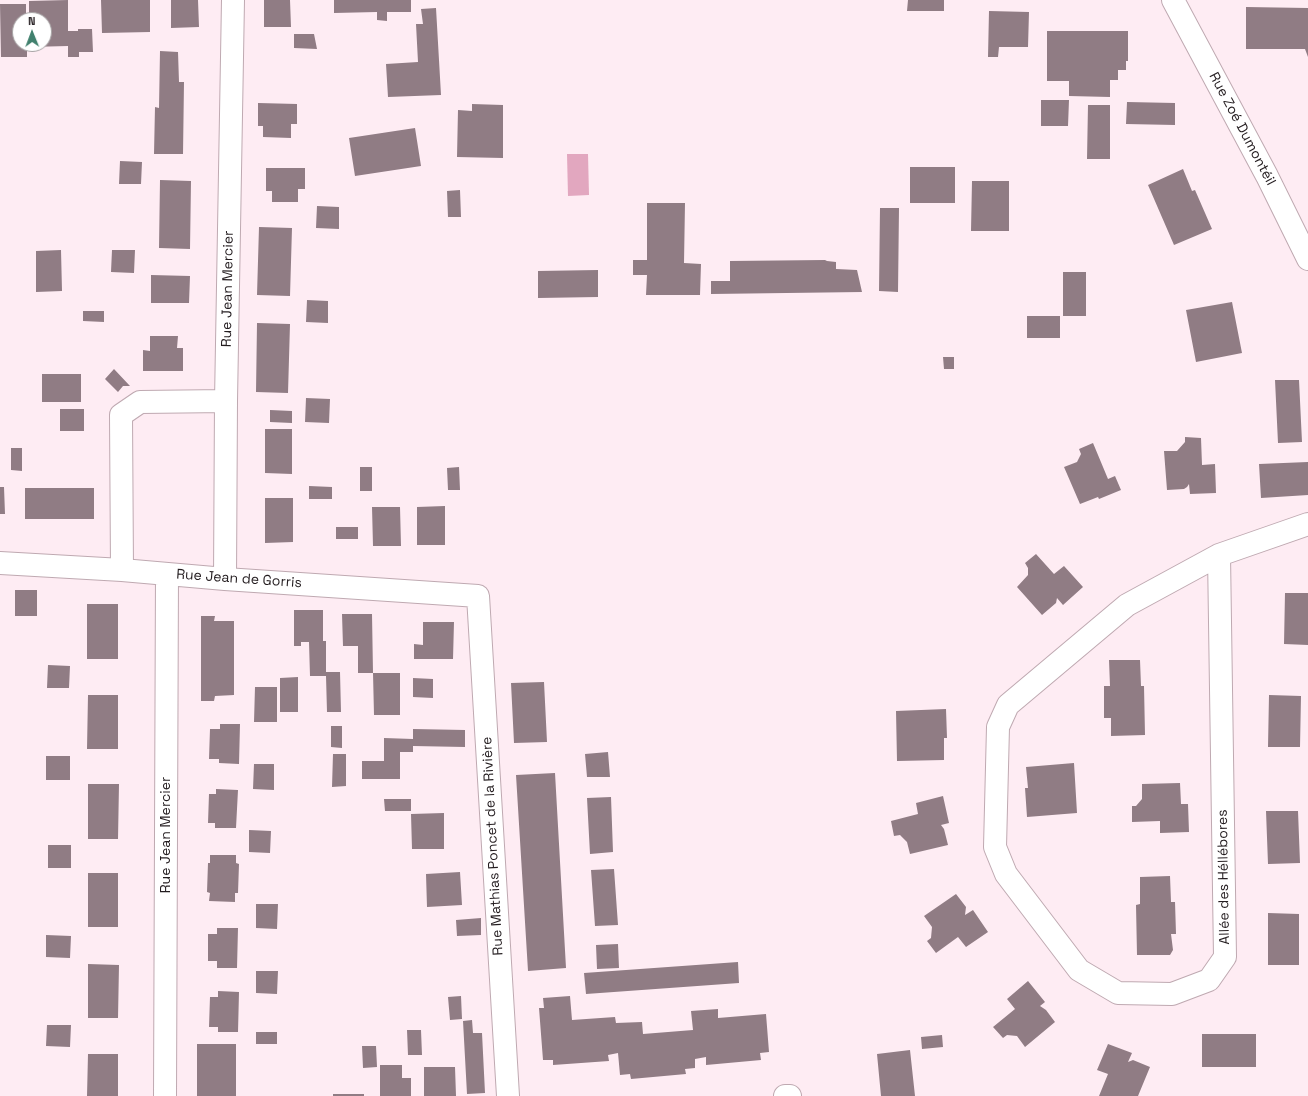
<!DOCTYPE html>
<meta charset="utf-8">
<style>
body{margin:0}
#map{position:relative;width:1308px;height:1096px;overflow:hidden;background:#feecf3;font-family:"Space Grotesk",sans-serif}
canvas{display:block}
.north{position:absolute;left:12px;top:12px;width:40px;height:40px;box-sizing:border-box;background:#fff;border:1px solid #a7a4a5;border-radius:50%;rotate:359deg;font-size:11px;font-weight:700;line-height:16px;text-align:center;color:#231c1f}
.north::after{content:'';display:block;margin:auto;width:14px;height:18px;background:#40806d;clip-path:polygon(50% 0,100% 100%,50% 72%,0 100%)}
</style>
<div id="map">
<canvas width="1308" height="1096"></canvas>
<div class="north">N</div>
</div>
<script>
const context = document.querySelector('canvas').getContext('2d');
context.lineJoin = 'round';
function paint(path, color) {
  context.fillStyle = color;
  context.fill(path, 'evenodd');
}
function poly(rows) {
  const path = new Path2D();
  for (const r of rows) {
    path.moveTo(r[0], r[1]);
    for (let i = 2; i < r.length; i += 2) path.lineTo(r[i], r[i + 1]);
  }
  return path;
}
function stroke(path, color, width, dash) {
  context.strokeStyle = color;
  context.lineWidth = width;
  context.lineCap = dash ? 'butt' : 'round';
  context.setLineDash(dash || []);
  context.stroke(path);
}
function label(font, color, halo, rows, align = 'center') {
  context.font = font + ' "Space Grotesk",sans-serif';
  context.lineWidth = 3;
  context.setLineDash([]);
  context.textBaseline = 'middle';
  context.strokeStyle = halo;
  context.fillStyle = color;
  for (const [text, x, y, turn = 0] of rows) {
    context.save();
    context.translate(x, y);
    context.rotate((+turn || 0) * Math.PI / 180);
    context.textAlign = isNaN(turn) ? turn : align;
    if (halo) context.strokeText(text, 0, 0);
    context.fillText(text, 0, 0);
    context.restore();
  }
}
paint(poly([
 [567,154,588,154,589,195,568,196]
]), '#e2a7bf');
paint(poly([
 [68,0,68,31,78,31,78,29,92,29,93,52,79,52,79,57,68,57,68,46,29,47,29,44,44,44,44,20,29,20,29,1],
 [101,0,150,0,150,32,102,33],
 [171,0,198,0,199,27,171,28],
 [264,0,290,0,291,27,264,27],
 [334,0,411,0,411,12,387,12,387,21,377,20,377,12,334,13],
 [908,0,944,0,944,11,907,11],
 [0,4,26,4,26,20,20,20,20,44,27,44,27,57,1,57],
 [1246,7,1308,8,1308,57,1305,49,1246,49],
 [436,8,441,95,388,97,386,64,418,62,416,24,423,24,421,9],
 [989,11,1029,12,1028,47,999,47,998,57,988,57],
 [1047,31,1128,31,1128,61,1126,61,1126,70,1118,70,1118,80,1110,80,1110,97,1069,96,1069,81,1047,81],
 [294,34,314,34,317,49,294,48],
 [160,51,178,52,179,82,184,82,183,154,154,154,155,107,159,108],
 [1041,100,1069,100,1068,126,1041,126],
 [1127,102,1175,103,1175,125,1126,124],
 [258,103,297,104,297,124,291,124,291,138,263,137,263,126,258,126],
 [472,104,503,105,503,158,457,157,458,110,472,111],
 [1088,105,1110,105,1110,159,1087,159],
 [415,128,421,166,355,176,349,138],
 [120,161,142,162,141,184,119,184],
 [910,167,955,167,955,203,910,203],
 [266,168,305,168,305,189,298,189,298,202,272,202,272,191,266,191],
 [1183,169,1192,191,1195,190,1212,229,1174,245,1148,185],
 [160,180,191,181,190,249,159,248],
 [972,181,1009,181,1009,231,971,231],
 [460,190,461,217,448,217,447,191],
 [647,203,685,203,684,263,701,264,700,295,646,295,647,275,633,275,633,260,647,260],
 [317,206,339,207,339,229,316,228],
 [880,208,899,208,898,292,879,291],
 [259,227,292,228,290,296,257,295],
 [61,250,62,291,36,292,36,251],
 [112,250,135,250,134,273,111,272],
 [825,260,827,261,836,262,836,269,857,270,862,292,711,294,711,281,730,281,730,261],
 [598,270,598,297,538,298,538,271],
 [1063,272,1086,272,1086,316,1063,316],
 [151,275,190,276,189,303,151,303],
 [307,300,328,301,328,323,306,322],
 [1232,302,1242,353,1196,362,1186,310],
 [83,311,104,311,104,322,83,321],
 [1027,316,1060,316,1060,338,1027,338],
 [257,323,290,324,288,393,256,392],
 [150,336,178,336,177,348,183,348,183,371,143,371,143,350,150,351],
 [943,357,954,357,954,369,944,369],
 [114,369,130,386,123,386,118,392,105,379],
 [42,374,81,374,81,402,42,402],
 [1275,380,1299,380,1302,442,1278,443],
 [306,398,330,399,329,423,305,422],
 [60,409,84,409,84,431,60,431],
 [270,410,292,411,292,423,270,422],
 [265,429,292,429,292,474,265,473],
 [1185,437,1201,438,1202,465,1215,464,1216,493,1190,494,1189,484,1187,487,1184,489,1167,490,1164,451,1177,451,1185,442],
 [1093,443,1108,479,1115,476,1121,490,1099,499,1098,497,1080,504,1064,467,1077,462,1081,454,1079,449],
 [11,448,22,448,22,471,11,470],
 [1308,462,1308,495,1261,498,1259,464],
 [360,467,372,467,372,491,360,491],
 [459,467,460,490,448,490,447,468],
 [309,486,332,487,332,499,309,499],
 [0,487,4,487,5,514,0,514],
 [25,488,94,488,94,519,25,519],
 [265,498,293,498,293,542,265,543],
 [445,506,445,545,417,545,417,507],
 [372,507,400,507,401,546,373,546],
 [336,527,358,527,358,539,336,539],
 [1036,554,1054,574,1064,566,1083,587,1063,605,1057,598,1056,603,1042,615,1017,587,1028,575,1028,568,1025,563],
 [15,590,37,590,37,616,15,616],
 [1285,593,1308,593,1308,645,1284,644],
 [87,604,118,604,118,659,87,659],
 [294,610,323,610,323,641,326,641,326,672,340,672,341,712,327,712,326,676,310,676,309,642,301,642,301,646,294,646],
 [342,614,372,614,373,673,358,673,358,646,343,646],
 [201,616,215,616,214,621,234,621,234,695,215,696,214,701,201,701],
 [423,622,454,622,453,659,414,659,414,644,423,645],
 [1109,660,1140,660,1141,686,1144,686,1145,735,1111,736,1111,718,1104,718,1104,686,1110,686],
 [48,665,70,666,69,688,47,688],
 [373,673,400,673,400,715,374,715],
 [298,677,298,712,280,712,280,678],
 [413,678,433,679,433,698,413,697],
 [544,682,547,742,514,743,511,683],
 [255,687,277,687,277,722,254,722],
 [88,695,118,695,118,749,87,749],
 [1269,695,1301,696,1300,747,1268,747],
 [946,709,947,738,944,738,944,760,897,761,896,711],
 [220,724,240,724,239,764,219,763,219,759,209,759,210,729,220,729],
 [331,726,342,726,342,748,331,747],
 [413,729,465,730,465,747,413,746,413,752,400,752,400,779,362,779,362,761,384,761,384,738,413,739],
 [608,752,610,777,587,777,585,754],
 [333,754,346,754,346,786,332,787],
 [46,756,70,756,70,780,46,780],
 [1074,763,1077,813,1027,817,1025,788,1028,788,1026,767],
 [254,764,274,764,274,790,253,789],
 [555,773,566,968,528,971,516,775],
 [1180,783,1181,804,1188,804,1189,832,1160,833,1160,821,1132,822,1132,806,1136,806,1142,799,1142,784],
 [88,784,119,784,118,839,88,839],
 [216,789,238,790,236,828,215,828,215,823,208,823,209,794,216,794],
 [943,796,949,823,941,825,944,829,948,845,910,854,907,842,900,835,894,836,891,821,918,814,916,803],
 [611,797,613,852,590,854,587,798],
 [384,799,411,799,411,811,385,811],
 [1266,811,1298,811,1300,863,1268,864],
 [444,813,444,849,412,849,411,814],
 [249,830,271,831,270,853,249,852],
 [48,845,71,845,71,868,48,868],
 [210,855,236,855,236,863,239,864,238,893,235,893,235,902,209,901,210,893,207,892,208,863,210,863],
 [614,869,618,925,595,926,591,870],
 [460,872,462,905,427,907,426,874],
 [88,873,118,873,118,927,88,927],
 [1170,876,1171,902,1175,902,1176,934,1171,934,1173,950,1170,955,1137,955,1136,905,1140,904,1140,877],
 [956,894,966,907,965,915,973,910,988,932,966,947,958,937,936,953,927,941,931,938,932,927,924,916],
 [256,904,278,904,277,929,256,928],
 [1268,913,1299,914,1299,965,1268,965],
 [481,918,481,935,457,936,456,920],
 [217,928,238,928,237,968,217,968,217,961,208,961,208,934,217,934],
 [46,935,71,936,70,958,46,957],
 [618,944,619,968,597,969,596,945],
 [738,962,739,983,586,994,584,973],
 [88,964,119,965,118,1018,88,1018],
 [256,971,278,971,277,994,256,993],
 [1028,981,1045,1002,1040,1006,1046,1010,1055,1022,1025,1047,1017,1036,1007,1035,1003,1038,993,1027,1015,1009,1007,999],
 [218,991,239,992,238,1032,218,1032,218,1027,209,1027,210,997,218,997],
 [461,996,462,1019,450,1020,448,997],
 [570,996,572,1020,615,1017,616,1023,642,1022,643,1034,693,1030,691,1011,718,1009,718,1018,766,1014,769,1052,760,1053,761,1060,706,1065,706,1057,695,1059,695,1068,685,1069,686,1074,631,1079,630,1074,620,1075,618,1053,608,1055,609,1061,553,1065,553,1060,543,1060,539,1008,544,1008,543,998],
 [472,1020,473,1033,482,1033,485,1093,467,1094,463,1021],
 [47,1025,71,1025,70,1047,46,1046],
 [407,1030,421,1030,422,1055,408,1055],
 [256,1032,277,1032,277,1044,256,1044],
 [1202,1034,1256,1034,1256,1067,1202,1067],
 [942,1035,943,1047,922,1049,921,1037],
 [197,1044,236,1044,236,1096,197,1096],
 [1108,1044,1132,1053,1128,1062,1133,1060,1150,1067,1138,1096,1099,1096,1108,1074,1097,1070],
 [362,1046,376,1046,377,1067,363,1068],
 [910,1050,915,1096,881,1096,877,1054],
 [88,1054,118,1054,118,1096,87,1096],
 [380,1065,402,1065,402,1078,411,1078,411,1096,380,1096],
 [424,1067,455,1067,456,1096,424,1096],
 [333,1094,364,1094,364,1096,333,1096]
]), '#907c84');
const minor = poly([
 [1173,0,1267,176,1308,259],
 [1219,555,1225,957,1209,980,1172,994,1118,993,1079,970,1006,874,995,847,998,727,1008,705,1127,605,1219,555,1308,524],
 [0,563,122,570,225,579,478,596,508,1096],
 [122,570,121,415,140,402,226,401],
 [225,579,226,401,233,0],
 [165,1096,167,574],
 [785,1096,790,1096]
]);
stroke(minor, '#bfa9b1', 24);
stroke(minor, '#fff', 22);
label('14px', '#231c1f', '#fff', [
 ["Rue Zoé Dumontéil",1242,129,62],
 ["Rue Jean Mercier",228,289,-89],
 ["Rue Jean de Gorris",239,579,4],
 ["Rue Jean Mercier",166,835,-90],
 ["Rue Mathias Poncet de la Rivière",493,846,-93],
 ["Allée des Héllébores",1224,877,-91]
]);
</script>
